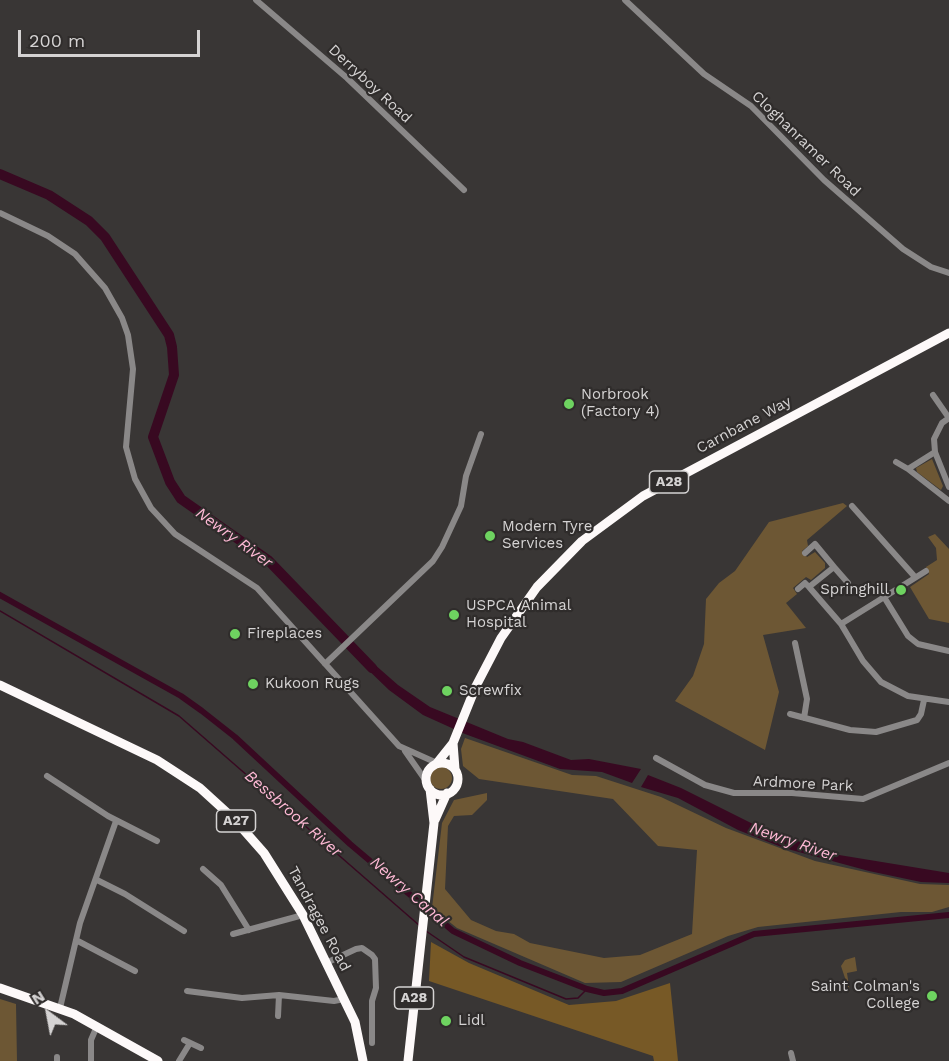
<!DOCTYPE html>
<style>
body{margin:0}
#map{position:relative;width:949px;height:1061px;overflow:hidden;background:#393635;font-family:"Work Sans",sans-serif}
canvas{display:block}
.north{position:absolute;left:18px;top:983px;width:60px;height:60px;-webkit-text-stroke:4px #2f2c2b;paint-order:stroke;rotate:328deg;font-size:16px;font-weight:700;line-height:24px;text-align:center;color:#d5d3d3}
.north::after{content:'';display:block;margin:auto;width:21px;height:27px;background:#d5d3d3;clip-path:polygon(50% 0,100% 100%,50% 72%,0 100%)}
.scale{position:absolute;left:18px;top:30px;width:182px;height:27px;box-sizing:border-box;border:3px solid #d5d3d3;border-top:0;padding-left:8px;font-size:18px;line-height:21px;white-space:nowrap;color:#d5d3d3;-webkit-text-stroke:4px #2f2c2b;paint-order:stroke}
</style>
<div id="map">
<canvas width="949" height="1061"></canvas>
<div class="north">N</div>
<div class="scale">200 m</div>
</div>
<script>
const context = document.querySelector('canvas').getContext('2d');
context.lineJoin = 'round';
function paint(path, color) {
  context.fillStyle = color;
  context.fill(path, 'evenodd');
}
function poly(rows) {
  const path = new Path2D();
  for (const r of rows) {
    if (r.length === 3) {
      path.moveTo(r[0] + r[2], r[1]);
      path.arc(r[0], r[1], r[2], 0, 2 * Math.PI);
      continue;
    }
    path.moveTo(r[0], r[1]);
    for (let i = 2; i < r.length; i += 2) path.lineTo(r[i], r[i + 1]);
  }
  return path;
}
function stroke(path, color, width, dash) {
  context.strokeStyle = color;
  context.lineWidth = width;
  context.lineCap = dash ? 'butt' : 'round';
  context.setLineDash(dash || []);
  context.stroke(path);
}
function label(font, color, halo, rows, align = 'center') {
  context.font = font + ' "Work Sans",sans-serif';
  context.lineWidth = 4.5;
  context.setLineDash([]);
  context.textBaseline = 'middle';
  context.strokeStyle = halo;
  context.fillStyle = color;
  for (const [text, x, y, turn = 0] of rows) {
    context.save();
    context.translate(x, y);
    context.rotate((+turn || 0) * Math.PI / 180);
    context.textAlign = isNaN(turn) ? turn : align;
    if (halo) context.strokeText(text, 0, 0);
    context.fillText(text, 0, 0);
    context.restore();
  }
}
paint(poly([
 [932,459,943,486,941,490,917,472,916,468],
 [843,503,847,506,807,540,808,546,802,551,807,557,815,552,825,563,825,568,811,580,806,577,793,588,797,594,786,603,806,628,763,635,779,692,765,750,675,701,693,676,704,644,706,599,719,583,735,571,769,522],
 [935,534,949,549,949,623,929,619,910,587,929,574,926,567,937,560,936,548,928,537],
 [465,738,572,775,596,776,661,797,726,828,815,861,920,884,949,885,949,907,932,912,901,912,758,927,728,936,621,982,585,983,457,928,432,908,442,823,454,800,487,793,487,800,472,815,454,816,448,826,445,889,471,920,496,931,514,934,530,943,604,958,640,955,692,934,697,850,658,846,613,799,479,779,463,766,461,749],
 [441,778,11],
 [855,957,857,971,847,973,850,993,841,966,845,960],
 [0,999,16,1004,17,1061,0,1061]
]), '#6d5734');
paint(poly([
 [431,942,469,963,569,1005,616,1001,670,983,678,1061,654,1061,653,1056,429,981]
]), '#775926');
paint(poly([
 [365,656,398,685,430,707,508,739,523,742,571,760,589,759,641,769,632,783,602,772,560,769,465,734,423,715,389,690,361,663],
 [648,775,681,788,757,826,833,854,949,873,949,883,921,882,869,871,784,848,738,830,678,798,641,787]
]), '#380921');
stroke(poly([
 [0,611,179,716,420,926],
 [426,931,464,957,566,999,578,998,587,989]
]), '#380921', 1.5);
stroke(poly([
 [0,595,181,696,202,711,235,737,350,844,453,931,520,963,587,989,604,993,622,991,754,934,949,915]
]), '#380921', 6);
stroke(poly([
 [0,174,49,195,89,221,105,237,169,335,172,347,174,375,153,437,170,482,181,499,268,560,372,668]
]), '#380921', 10);
stroke(poly([
 [256,0,347,78,464,190],
 [625,0,704,74,751,106,824,180,903,249,931,267,949,273],
 [0,213,48,236,75,254,105,288,122,318,128,335,133,369,126,447,135,479,151,508,175,534,257,588,399,746,437,763],
 [933,395,949,418],
 [949,418,942,423,934,439,935,452,949,487],
 [935,452,908,469,949,501],
 [896,462,908,469],
 [852,506,915,577],
 [805,553,815,544,834,567,809,587],
 [834,567,848,583],
 [798,589,805,583,809,587,841,624,863,661,881,682,908,696,949,702],
 [884,597,908,636,918,644,949,651],
 [841,624,926,571],
 [795,643,807,699,804,718],
 [325,664,433,561,442,547,461,506,466,476,481,434],
 [790,714,850,730,876,732,917,720,921,714,924,700],
 [405,751,426,781],
 [656,758,705,785,734,793,792,793,863,799,949,763],
 [47,776,108,816,157,841],
 [203,869,221,885,249,930],
 [97,880,125,894,184,931],
 [233,934,303,915],
 [76,940,135,971],
 [326,963,356,949,362,948,372,955,375,959,376,988,372,1001,372,1043],
 [187,991,242,998,279,995,334,1001,344,999],
 [60,1008,80,923,116,821],
 [278,1016,279,995],
 [184,1040,201,1048],
 [791,1053,793,1061],
 [57,1061,57,1057],
 [91,1061,91,1040,97,1026],
 [179,1061,190,1043]
]), '#8a8888', 6);
stroke(poly([
 [0,685,157,760,200,788,234,819,264,853,303,915,355,1022,363,1061],
 [453,743,455,769],
 [437,763,453,743,476,686,501,638,537,587,582,541,643,496,949,333],
 [442,779,16],
 [435,820,447,793],
 [0,988,74,1014,158,1061],
 [408,1061,434,823,430,789]
]), '#fdf9f9', 9);
for (const [x, y, r, color] of [
 [569,404,6,"#6ed360"],
 [490,536,6,"#6ed360"],
 [901,590,6,"#6ed360"],
 [454,615,6,"#6ed360"],
 [235,634,6,"#6ed360"],
 [253,684,6,"#6ed360"],
 [447,691,6,"#6ed360"],
 [932,996,6,"#6ed360"],
 [446,1021,6,"#6ed360"]
]) {
  const dot = new Path2D();
  dot.arc(x, y, r, 0, 2 * Math.PI);
  context.fillStyle = color;
  context.fill(dot);
  stroke(dot, '#2f2c2b', 2);
}
for (const [x, y, w] of [
 [669,482,39],
 [236,821,39],
 [414,998,39]
]) {
  const box = new Path2D();
  box.roundRect(x - w / 2, y - 11, w, 22, 4.5);
  context.fillStyle = '#2f2c2b';
  context.fill(box);
  stroke(box, '#d5d3d3', 1.5);
}
label('bold 14px', '#d5d3d3', null, [
 ["A28",669,482],
 ["A27",236,821],
 ["A28",414,998]
]);
label('15px', '#d5d3d3', '#2f2c2b', [
 ["Derryboy Road",370,84,43],
 ["Cloghanramer Road",806,144,44],
 ["Carnbane Way",744,425,-28],
 ["Ardmore Park",803,784,3],
 ["Tandragee Road",319,919,62]
]);
label('15px', '#d5d3d3', '#2f2c2b', [
 ["Norbrook",581,395],
 ["(Factory 4)",581,412],
 ["Modern Tyre",502,527],
 ["Services",502,544],
 ["Springhill",889,590,"right"],
 ["USPCA Animal",466,606],
 ["Hospital",466,623],
 ["Fireplaces",247,634],
 ["Kukoon Rugs",265,684],
 ["Screwfix",459,691],
 ["Saint Colman's",920,987,"right"],
 ["College",920,1004,"right"],
 ["Lidl",458,1021]
], 'left');
label('italic 16px', '#feb9d5', '#2f2c2b', [
 ["Newry River",234,538,36],
 ["Bessbrook River",293,814,41],
 ["Newry River",793,842,19],
 ["Newry Canal",409,892,41]
]);
</script>
